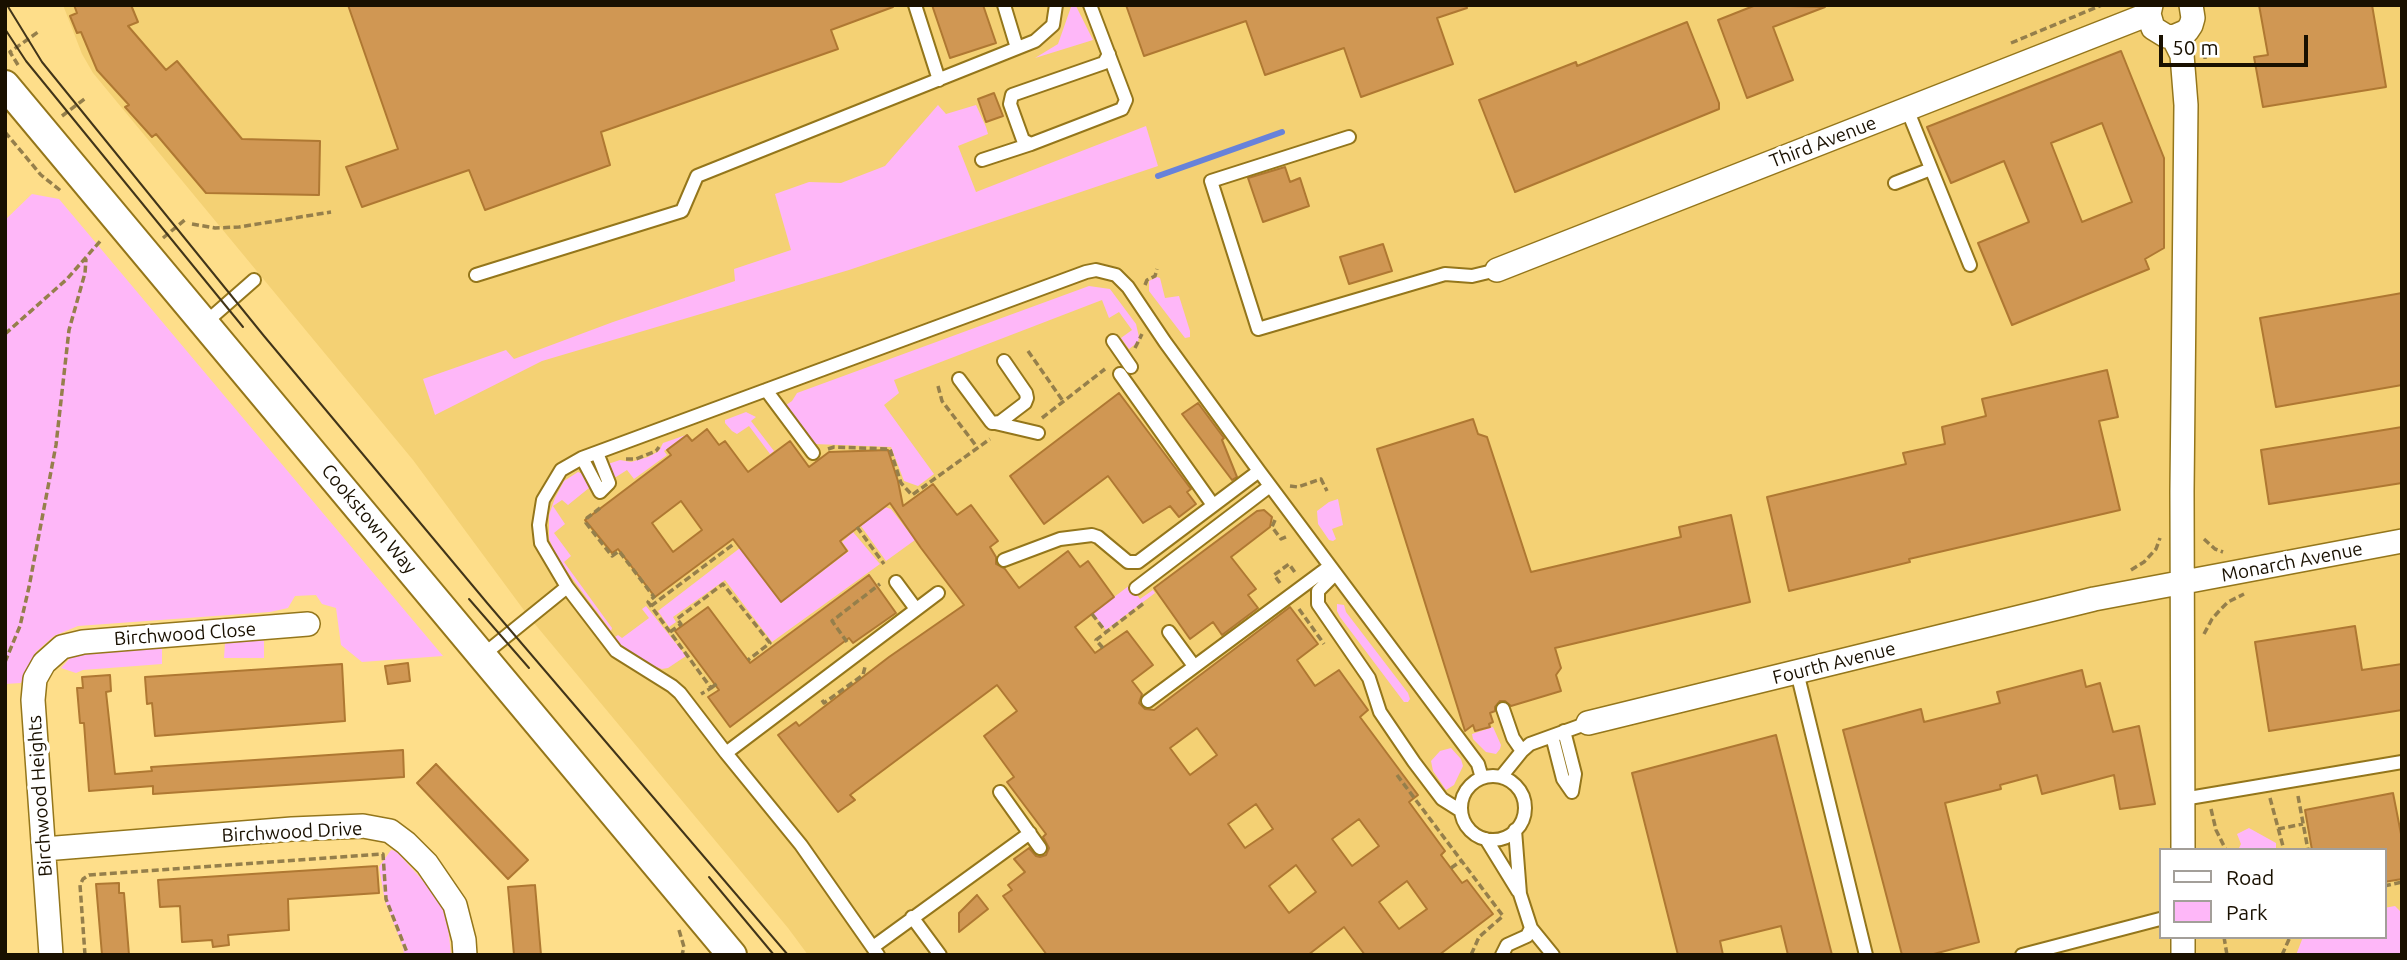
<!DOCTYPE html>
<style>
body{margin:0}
#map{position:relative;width:2407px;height:960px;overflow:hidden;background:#fede8a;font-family:Ubuntu,sans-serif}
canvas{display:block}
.frame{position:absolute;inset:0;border:7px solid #191000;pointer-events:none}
.legend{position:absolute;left:2159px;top:848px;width:228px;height:91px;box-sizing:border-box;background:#fff;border:2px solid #a39f99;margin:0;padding:9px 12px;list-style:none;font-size:21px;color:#191000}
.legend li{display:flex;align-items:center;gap:14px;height:35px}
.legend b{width:35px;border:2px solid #a39f99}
.scale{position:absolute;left:2159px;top:35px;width:149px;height:32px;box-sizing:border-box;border:4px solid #191000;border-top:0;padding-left:9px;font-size:21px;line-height:24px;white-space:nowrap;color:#191000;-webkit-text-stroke:5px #fff;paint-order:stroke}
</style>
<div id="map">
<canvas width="2407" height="960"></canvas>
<div class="frame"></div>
<ul class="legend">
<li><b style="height:9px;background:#fff"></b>Road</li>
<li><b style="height:19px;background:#feb7f8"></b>Park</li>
</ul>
<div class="scale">50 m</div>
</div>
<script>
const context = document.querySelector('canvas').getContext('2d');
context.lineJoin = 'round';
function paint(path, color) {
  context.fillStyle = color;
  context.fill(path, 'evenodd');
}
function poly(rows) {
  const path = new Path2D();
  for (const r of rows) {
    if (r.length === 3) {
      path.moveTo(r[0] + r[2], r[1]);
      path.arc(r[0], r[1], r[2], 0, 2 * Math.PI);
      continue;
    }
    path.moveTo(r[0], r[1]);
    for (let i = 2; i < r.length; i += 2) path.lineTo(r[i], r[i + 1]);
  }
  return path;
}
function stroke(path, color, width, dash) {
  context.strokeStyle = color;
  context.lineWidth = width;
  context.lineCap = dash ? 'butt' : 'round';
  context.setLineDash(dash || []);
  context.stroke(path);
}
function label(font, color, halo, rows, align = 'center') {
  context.font = font + ' Ubuntu,sans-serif';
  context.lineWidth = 7;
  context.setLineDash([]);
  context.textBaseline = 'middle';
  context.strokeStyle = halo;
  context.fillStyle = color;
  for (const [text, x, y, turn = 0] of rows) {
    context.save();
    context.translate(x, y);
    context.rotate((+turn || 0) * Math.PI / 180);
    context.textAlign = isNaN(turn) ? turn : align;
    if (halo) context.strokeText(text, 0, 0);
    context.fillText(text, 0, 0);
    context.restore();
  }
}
paint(poly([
 [63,5,2402,5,2402,955,808,955,788,928,529,617,413,460,93,73,82,54],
 [2160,850,2384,850,2384,937,2160,937]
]), '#f4d174');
paint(poly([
 [1076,6,1093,40,1035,58,1058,44,1071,7],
 [938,105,946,114,976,105,986,127,988,134,958,146,976,192,1146,126,1158,166,849,270,542,361,435,415,423,379,506,350,514,359,613,322,735,281,734,269,791,250,775,194,809,182,841,183,885,166],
 [32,194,59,199,443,656,362,662,341,645,336,608,322,604,316,595,295,596,288,608,270,612,78,626,54,636,36,652,21,683,5,684,5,220],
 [1157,277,1160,278,1165,298,1179,296,1190,331,1190,337,1185,338,1149,291,1149,281],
 [1089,286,1110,289,1136,324,1139,337,1138,342,1129,349,1121,338,1132,330,1119,312,1109,318,1102,300,894,380,899,393,884,405,934,474,918,486,904,481,891,447,814,444,786,405,792,401,797,393],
 [746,412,756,417,751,421,774,451,770,454,749,426,737,434,732,431,725,423,725,420],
 [686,435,664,451,667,455,634,479,627,470,616,477,612,476,608,464,620,460,631,462,648,457,659,451,663,443],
 [578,472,583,474,589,484,589,488,568,505,562,500,553,506,565,524,554,533,571,556,564,562,612,628,611,631,558,559,549,539,549,515,555,498,564,481],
 [1338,499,1343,525,1332,529,1336,539,1333,541,1329,540,1318,524,1317,511,1329,502],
 [885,507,891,509,915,540,886,561,861,526],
 [853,532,880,564,772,642,725,580,673,617,676,622,669,627,658,611,740,548,781,603,849,551,842,542],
 [1130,585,1140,599,1153,590,1155,593,1106,630,1093,613],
 [1337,604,1344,605,1346,612,1408,693,1410,699,1408,702,1404,702,1340,617,1337,611],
 [646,606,686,656,668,668,662,669,648,664,620,644,615,637,618,635,622,638,649,618,642,609],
 [262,640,264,641,264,658,224,658,225,643],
 [162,647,162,664,83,670,76,673,61,668,70,658,82,653],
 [1493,727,1501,745,1500,749,1496,754,1486,752,1473,739,1472,734],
 [1451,748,1461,759,1463,766,1454,785,1446,790,1433,771,1431,761,1440,751],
 [2249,828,2276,843,2276,850,2238,850,2241,844,2237,834],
 [391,850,396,851,438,897,447,916,451,955,404,955,403,947,385,901,379,867],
 [2395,906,2402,913,2402,955,2296,955,2303,937,2384,937,2384,908]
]), '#feb7f8');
stroke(poly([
 [1158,176,1282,132]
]), '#6782da', 6);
const building = poly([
 [74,5,131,5,138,22,128,26,166,70,177,61,242,139,320,141,319,195,206,193,156,134,152,137,125,107,129,105,97,70,81,32,77,33,70,16,77,13,74,5],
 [348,5,893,5,893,7,831,30,838,49,601,132,610,165,485,210,469,170,362,207,346,167,398,149,348,5],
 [932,5,983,5,996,43,950,58,932,5],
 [1126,5,1466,5,1467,8,1437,18,1453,64,1361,97,1344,48,1265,75,1246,21,1144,56,1126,5],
 [1756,5,1825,7,1773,27,1793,80,1747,98,1718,20,1756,5],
 [2259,5,2372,5,2386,87,2263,107,2254,57,2268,55,2259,5],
 [1687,22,1719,103,1719,109,1515,192,1479,100,1576,62,1577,66,1687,22],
 [2121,51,2164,158,2164,248,2145,259,2149,269,2012,325,1978,243,2029,222,2004,161,1951,183,1927,127,2121,51],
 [2102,123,2132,202,2082,222,2051,143,2102,123],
 [994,93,1003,116,986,122,978,99,994,93],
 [1285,167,1290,182,1300,178,1309,206,1263,222,1248,178,1285,167],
 [1383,244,1392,271,1349,284,1340,257,1383,244],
 [2402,293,2402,385,2276,407,2260,318,2402,293],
 [2107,370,2118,417,2099,421,2120,510,1909,559,1910,562,1789,591,1767,497,1906,464,1903,453,1945,444,1942,427,1986,416,1982,399,2107,370],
 [1119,393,1191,489,1187,492,1196,504,1179,517,1170,506,1143,523,1108,476,1044,524,1010,476,1119,393],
 [1198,403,1224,438,1222,440,1237,477,1232,480,1182,414,1198,403],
 [1473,419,1478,434,1487,437,1531,572,1681,537,1679,527,1731,515,1750,602,1555,648,1561,668,1556,675,1561,691,1511,706,1505,701,1500,701,1495,707,1495,711,1490,713,1493,722,1489,724,1490,727,1475,731,1473,725,1465,731,1377,449,1473,419],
 [2402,427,2402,483,2269,504,2261,450,2402,427],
 [707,429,719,445,725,441,748,472,790,441,809,467,829,452,888,450,898,481,903,506,933,484,957,515,971,505,998,541,990,547,996,557,996,564,1005,569,1019,588,1068,551,1080,567,1088,561,1114,597,1075,627,1095,653,1127,631,1153,665,1132,681,1142,694,1139,703,1145,709,1154,710,1290,607,1318,644,1297,660,1315,686,1339,670,1368,710,1360,717,1418,795,1409,802,1445,851,1441,855,1462,883,1467,880,1493,914,1439,955,1365,955,1344,927,1308,955,1047,955,1003,896,1012,890,1008,885,1025,872,1014,859,1029,848,1036,856,1040,857,1046,855,1049,848,1043,837,1046,834,1007,782,1014,777,984,736,1017,711,997,685,850,795,855,800,838,812,778,735,796,722,799,726,889,657,964,605,921,548,890,503,840,541,847,551,781,602,733,539,655,597,618,549,612,553,585,520,671,455,667,450,687,435,692,441,707,429],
 [681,501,702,530,673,552,652,523,681,501],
 [1197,728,1217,755,1190,775,1170,748,1197,728],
 [1256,804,1273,829,1245,848,1228,824,1256,804],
 [1359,819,1379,846,1352,866,1332,839,1359,819],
 [1296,865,1316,892,1289,913,1269,886,1296,865],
 [1407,881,1427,909,1399,929,1379,902,1407,881],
 [1264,510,1272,517,1270,527,1231,557,1256,589,1248,595,1258,608,1222,635,1213,622,1190,639,1154,588,1257,511,1264,510],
 [869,575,896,613,853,643,849,638,730,727,708,697,719,690,675,631,708,607,750,663,869,575],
 [2355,626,2362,670,2402,664,2402,710,2269,731,2255,642,2355,626],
 [408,663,410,681,388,684,385,666,408,663],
 [342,664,345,721,155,736,152,703,147,704,145,677,342,664],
 [2082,670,2086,687,2100,683,2113,732,2139,726,2155,804,2120,809,2114,775,2042,794,2037,775,2000,785,2001,789,1945,803,1979,942,1930,955,1902,955,1843,730,1921,709,1924,722,2000,703,1997,692,2082,670],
 [110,675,111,691,106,692,115,774,152,771,151,767,403,750,404,777,153,794,153,786,89,791,84,723,80,723,77,688,83,688,82,677,110,675],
 [1776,735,1832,955,1788,955,1781,926,1720,941,1723,955,1678,955,1632,773,1776,735],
 [436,764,528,860,508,879,417,783,436,764],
 [2393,793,2402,839,2402,879,2384,882,2384,850,2312,850,2305,810,2393,793],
 [377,866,379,893,288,899,289,930,228,935,229,945,213,947,212,940,182,942,180,906,160,907,158,880,377,866],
 [119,883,119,893,124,893,129,955,102,955,96,884,119,883],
 [535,885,541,955,514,955,508,887,535,885],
 [977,895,988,909,959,932,959,913,977,895]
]);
paint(building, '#d09753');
stroke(building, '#af7832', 2);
const service = poly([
 [915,5,939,80],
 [1004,5,1017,48],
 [1090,5,1126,100,1122,109,1031,144,1023,140,1010,104,1012,95,1104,63,1109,54],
 [1907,109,1970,265],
 [1349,137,1211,181,1258,329,1445,274,1472,276,1497,270],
 [982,160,1031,144],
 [1895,183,1931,169],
 [476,275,682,211,697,176,1035,41,1053,25,1056,5],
 [205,323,254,280],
 [1113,341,1131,367],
 [1120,374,1213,505],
 [959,379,991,422,1038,433],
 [766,390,813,453],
 [992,423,1000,422,1025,403,1027,398,1026,393,1004,361],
 [582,458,600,492,609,483,597,453],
 [1004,560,1060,539,1092,535,1098,537,1128,562,1138,562,1259,471],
 [1335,574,1318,591,1318,604,1369,678,1380,712,1414,762,1442,799,1461,811],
 [896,582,916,609],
 [1136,588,1270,486],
 [1169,632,1194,666],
 [483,655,567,587],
 [1797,672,1866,955],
 [1148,701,1330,566],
 [1503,709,1513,738,1522,751],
 [1552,736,1563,779,1572,792,1575,774,1564,731],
 [726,753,938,593],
 [1493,808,32],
 [1501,777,1522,751,1530,744,1588,723],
 [1000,792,1040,848],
 [2183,799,2402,762],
 [1515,830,1520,894,1531,928,1553,955],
 [1486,839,1518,891],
 [912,917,940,955],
 [873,947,1030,833],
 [878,955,801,845,726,753,680,693,672,686,616,651,567,587,541,543,539,525,543,500,561,470,582,458,1086,272,1096,270,1116,275,1128,287,1165,342,1259,471,1478,764,1482,778],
 [1502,955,1507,945,1527,936,1531,928],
 [2022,955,2160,919]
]);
const minor = poly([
 [2151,5,2149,14,2153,28,2166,36,2173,37,2187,31,2191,25,2193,18,2191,5],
 [2173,37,2182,55,2186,105,2182,491,2183,850],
 [1497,270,2149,14],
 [1588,723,2094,599,2402,541],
 [44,849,292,829,363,826,390,831,406,843,427,864,455,905,464,940,465,955],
 [2183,937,2183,955],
 [51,955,33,700,35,679,44,663,62,647,83,642,308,624]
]);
const tertiary = poly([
 [5,85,732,955]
]);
stroke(service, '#94761b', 16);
stroke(minor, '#94761b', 26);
stroke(tertiary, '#94761b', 32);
stroke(poly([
 [2011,43,2102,5],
 [2205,59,2206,42],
 [18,65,10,52,38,32],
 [62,116,87,97],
 [5,132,41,175,61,191],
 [192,224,215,228,239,227,331,212],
 [163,238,187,218],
 [1145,285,1147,280,1155,276,1157,269],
 [5,334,67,279,102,239],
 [1135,348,1142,334],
 [1028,351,1063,401],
 [938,386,942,401,977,447],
 [1042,418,1105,369],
 [828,449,834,447,890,449,901,483,912,495,990,439],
 [626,459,636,459,656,451,659,447],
 [1290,486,1298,487,1321,479,1327,491],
 [600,508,587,518,586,523,612,556,619,551,654,597,648,602,711,688,701,694],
 [1275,520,1272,527,1281,539,1288,536],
 [857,527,884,564],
 [2204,539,2215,549,2223,552],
 [2131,570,2144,562,2156,549,2160,538],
 [1280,583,1274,575,1289,564,1296,574],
 [651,606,735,543],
 [1299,609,1324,644],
 [1092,614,1106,632],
 [670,632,681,624,677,619,723,584,770,643,748,660],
 [2204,634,2212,619,2220,610,2228,602,2244,594],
 [847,642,832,621,880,584],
 [1103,648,1096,640,1144,603],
 [5,662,20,626,29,587,56,445,69,330,85,273,86,259],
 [711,688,719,682],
 [822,700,824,703,863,675,865,667],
 [1397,775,1503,916,1479,937,1471,955],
 [2298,796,2308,850],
 [2270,798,2284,850],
 [2211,809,2216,830,2226,850],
 [2278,829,2303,824],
 [1451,868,1461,861],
 [2384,886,2402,882],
 [679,930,684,947,682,955],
 [2224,937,2227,955],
 [85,955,80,885,83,879,89,875,383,854,386,899,408,955],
 [2282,955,2290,937]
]), '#957f4b', 3.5, [7, 3.5]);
stroke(service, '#fff', 12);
stroke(minor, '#fff', 23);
stroke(tertiary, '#fff', 28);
stroke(poly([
 [7,5,42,62,264,336,488,604,788,955],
 [5,29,26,61,243,327],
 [469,599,529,668],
 [709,877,774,955]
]), '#423519', 2);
label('19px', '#191000', '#fff', [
 ["Third Avenue",1823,142,-21],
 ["Cookstown Way",369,519,50],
 ["Monarch Avenue",2292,562,-11],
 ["Birchwood Close",185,634,-4],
 ["Fourth Avenue",1834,663,-14],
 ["Birchwood Heights",40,796,-94],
 ["Birchwood Drive",292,832,-3]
]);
</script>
